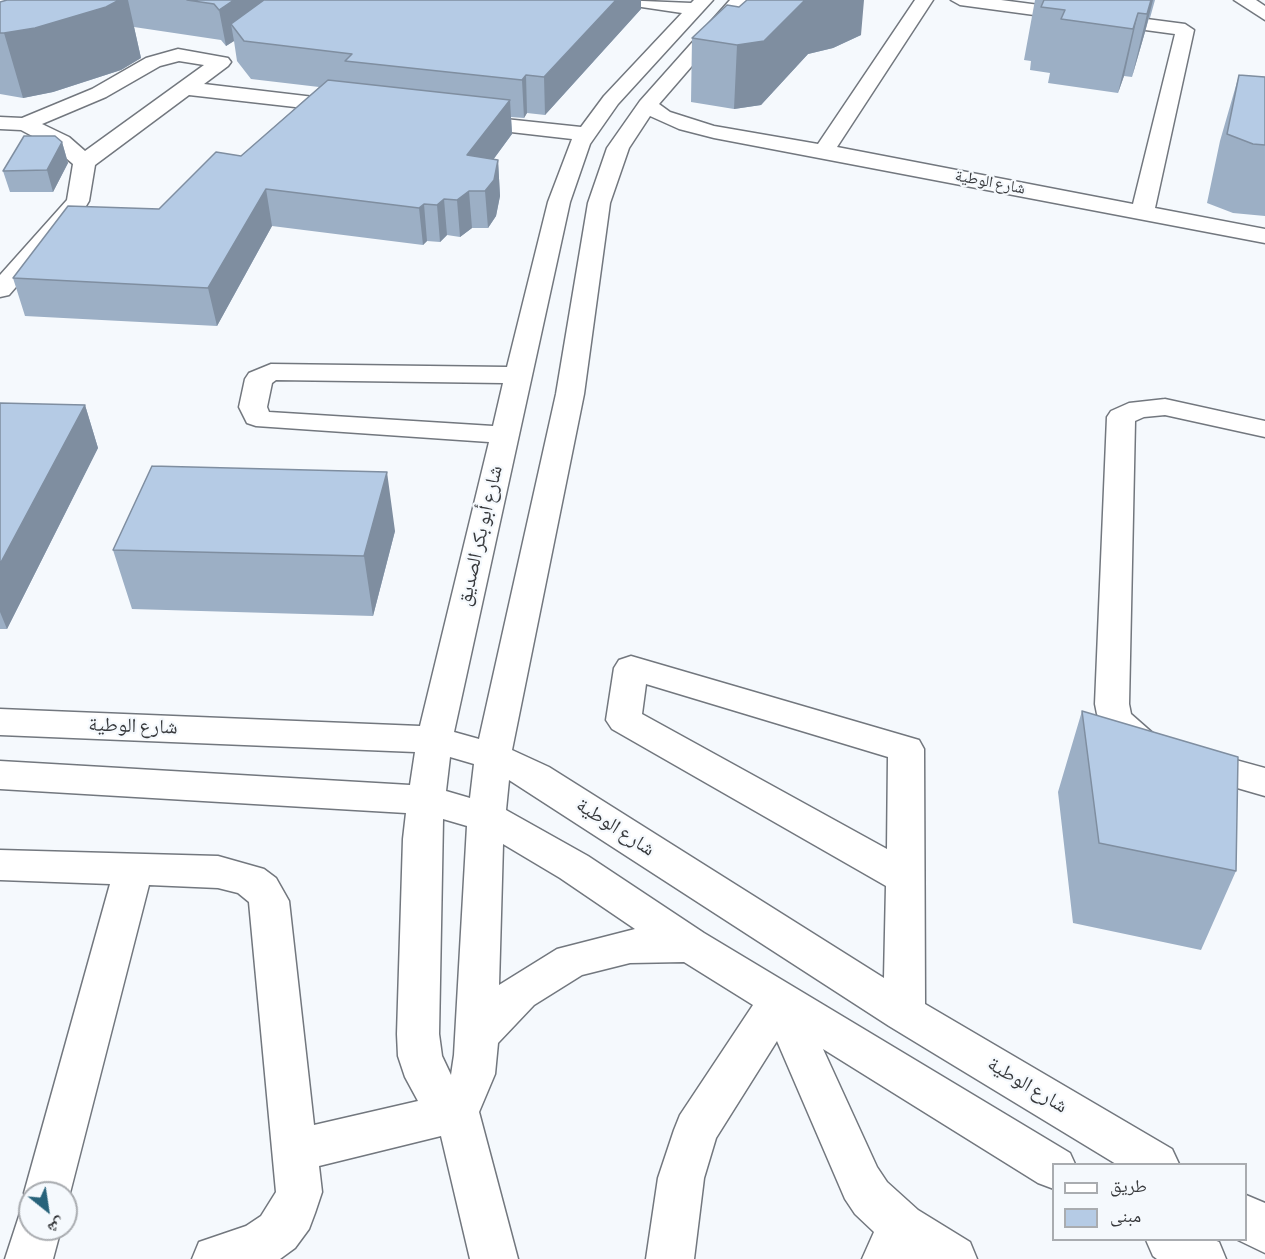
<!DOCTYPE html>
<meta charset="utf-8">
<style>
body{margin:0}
#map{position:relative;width:1265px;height:1259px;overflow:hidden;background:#f5f9fd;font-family:"Sofia Sans Condensed","Noto Naskh Arabic",sans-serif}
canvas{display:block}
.legend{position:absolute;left:1052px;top:1163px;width:195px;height:78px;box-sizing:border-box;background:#f5f9fd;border:2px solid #a9acb0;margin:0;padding:8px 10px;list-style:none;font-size:18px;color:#37393c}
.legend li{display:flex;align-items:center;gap:12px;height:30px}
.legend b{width:30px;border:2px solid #a9acb0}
.north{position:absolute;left:18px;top:1181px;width:60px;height:60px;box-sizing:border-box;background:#f5f9fd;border:2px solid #a9acb0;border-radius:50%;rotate:150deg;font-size:16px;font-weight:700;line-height:24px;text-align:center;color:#37393c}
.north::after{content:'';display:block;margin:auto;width:21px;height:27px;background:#27627a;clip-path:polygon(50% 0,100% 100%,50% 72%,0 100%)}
</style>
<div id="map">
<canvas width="1265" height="1259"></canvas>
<ul class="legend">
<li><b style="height:8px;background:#fff"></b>طريق</li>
<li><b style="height:16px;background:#b5cbe5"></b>مبنى</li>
</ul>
<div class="north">ش</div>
</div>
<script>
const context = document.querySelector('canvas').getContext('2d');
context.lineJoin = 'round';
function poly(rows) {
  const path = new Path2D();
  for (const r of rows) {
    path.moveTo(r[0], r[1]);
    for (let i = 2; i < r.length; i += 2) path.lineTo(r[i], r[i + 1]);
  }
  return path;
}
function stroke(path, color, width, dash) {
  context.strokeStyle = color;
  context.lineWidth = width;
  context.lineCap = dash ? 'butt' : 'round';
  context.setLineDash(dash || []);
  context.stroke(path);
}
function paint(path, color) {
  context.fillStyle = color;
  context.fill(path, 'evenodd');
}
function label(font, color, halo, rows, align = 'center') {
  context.font = font + ' "Sofia Sans Condensed","Noto Naskh Arabic",sans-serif';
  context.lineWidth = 4.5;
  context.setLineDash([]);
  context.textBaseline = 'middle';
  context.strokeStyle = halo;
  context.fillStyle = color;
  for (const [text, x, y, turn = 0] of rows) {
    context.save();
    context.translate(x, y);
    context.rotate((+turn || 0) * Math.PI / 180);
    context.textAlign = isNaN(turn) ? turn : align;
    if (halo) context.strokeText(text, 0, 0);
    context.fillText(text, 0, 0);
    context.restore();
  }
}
const minor = poly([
 [619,0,691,3,694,0,713,0,618,104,590,144,570,202,454,732,479,739,556,394,588,203,607,148,640,101,730,0,749,0,659,104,670,112,714,126,818,144,915,0,933,0,837,147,1133,204,1175,34,960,5,951,0,1001,0,1185,24,1194,30,1155,208,1265,229,1265,243,714,138,679,129,650,116,629,148,610,203,584,394,512,750,549,767,884,978,886,886,612,729,606,720,614,668,619,660,631,656,919,740,924,749,925,1004,1172,1149,1179,1164,1116,1164,889,1026,509,780,506,810,588,856,704,933,1070,1153,1075,1164,1054,1164,1054,1189,1038,1183,823,1049,877,1167,887,1182,918,1210,970,1242,977,1259,862,1259,874,1232,855,1214,845,1199,777,1041,716,1138,704,1178,694,1259,646,1259,658,1178,674,1130,680,1115,753,1005,684,962,630,963,582,975,534,1005,498,1043,495,1074,479,1112,518,1259,470,1259,441,1136,319,1166,322,1192,315,1213,309,1229,295,1248,280,1259,192,1259,199,1242,246,1226,261,1216,276,1192,249,902,238,893,218,888,149,885,70,1193,66,1203,66,1193,30,1193,30,1207,24,1193,110,884,0,880,0,850,218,856,264,869,276,878,289,901,314,1125,418,1101,405,1077,398,1056,397,1034,403,839,406,813,0,789,0,761,410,785,415,752,0,735,0,709,420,726,489,442,256,426,247,423,239,407,245,379,249,373,271,364,507,367,548,202,572,139,467,127,460,125,457,121,460,117,467,115,581,127,604,96,682,13,628,5,619,0],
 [276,380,503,383,493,426,269,412,267,407,272,383,276,380],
 [646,684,888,757,887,849,642,714,646,684],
 [450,757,474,764,470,798,446,791,450,757],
 [443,819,467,826,454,1055,451,1075,442,1056,439,1034,443,819],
 [503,844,560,878,635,929,557,949,499,985,503,844],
 [178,49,228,58,231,62,228,66,204,84,348,101,355,103,358,107,355,111,348,113,189,95,95,165,89,201,86,206,9,295,0,297,0,275,67,200,73,164,53,147,21,130,0,129,0,117,22,118,92,89,146,58,178,49],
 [179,61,204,65,85,151,69,137,42,124,106,97,160,66,179,61],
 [1165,399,1265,421,1265,437,1165,415,1144,417,1135,421,1129,704,1131,714,1156,736,1170,742,1265,768,1265,796,1147,762,1130,754,1108,734,1097,714,1095,704,1107,417,1111,411,1129,403,1165,399],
 [1246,1195,1265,1203,1265,1253,1238,1240,1246,1240,1246,1195],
 [30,1209,30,1229,61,1229,53,1259,5,1259,20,1213,30,1209],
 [1146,1240,1214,1240,1219,1242,1226,1259,1157,1259,1153,1256,1146,1240]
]);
const highway = poly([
 [1234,0,1256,0,1265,6,1265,20,1234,0]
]);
stroke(minor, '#72777e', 3);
stroke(highway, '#72777e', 3);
paint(minor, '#fff');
paint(highway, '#fff');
paint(poly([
 [7,0,641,0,641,9,545,115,527,113,524,118,511,117,512,134,493,160,498,160,500,196,496,216,488,228,472,228,460,237,447,235,440,242,427,241,423,245,272,226,217,326,25,316,13,278,159,209,241,156,319,87,251,79,237,61,234,41,226,46,221,40,134,27,141,58,121,70,53,92,23,98,0,94,0,2],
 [1035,0,1155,0,1150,18,1149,18,1132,77,1124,76,1118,93,1048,83,1050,73,1030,70,1031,61,1024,60],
 [861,35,833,48,808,54,761,105,734,109,691,102,692,38],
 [1239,75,1265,77,1265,216,1233,213,1207,203,1220,141],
 [62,142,68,163,53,192,10,192,3,171],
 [0,403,85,405,98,448,7,629,0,629],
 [395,531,373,616,132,609,113,550],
 [1082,711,1236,871,1201,950,1073,923,1058,792]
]), '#9cafc5');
paint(poly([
 [119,0,128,0,141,58,121,70,53,92,23,98,4,33],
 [234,0,288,0,231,24,234,41,226,46,219,10],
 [616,0,641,0,641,9,545,115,544,77],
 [805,0,864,0,861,35,833,48,808,54,761,105,734,109,737,45],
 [1151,0,1153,0,1145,32,1132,77,1147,14],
 [1138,13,1124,76,1118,93,1133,29],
 [526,75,527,113,524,118,522,80],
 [510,100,512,134,470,191,467,155],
 [62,142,68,163,53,192,47,170],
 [498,160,500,196,496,216,488,228,485,191],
 [266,189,272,226,217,326,208,288],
 [469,191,472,228,460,237,457,200],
 [444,199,447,235,440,242,437,205],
 [424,204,427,241,423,245,419,208],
 [85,405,98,448,7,629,0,612,0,564],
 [387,472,395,531,373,616,364,556]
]), '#7f8ea0');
const building = poly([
 [7,0,119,0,106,7,35,28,4,33,0,33,0,2,7,0],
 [187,0,234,0,219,10,214,4,187,0],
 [264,0,616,0,544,77,526,75,522,80,345,61,352,54,244,41,231,24,264,0],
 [747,0,805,0,764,41,737,45,692,38,727,5,739,7,747,0],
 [1044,0,1151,0,1147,14,1138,13,1133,29,1061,19,1065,10,1041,7,1044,0],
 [1239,75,1265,77,1265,145,1253,144,1227,134,1239,75],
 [328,80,510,100,467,155,498,160,494,180,485,191,469,191,457,200,444,199,437,205,424,204,419,208,266,189,208,288,13,278,68,206,159,209,216,152,241,156,328,80],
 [24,136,55,136,62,142,47,170,3,171,24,136],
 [0,403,85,405,0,564,0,403],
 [152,466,387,472,364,556,113,550,152,466],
 [1082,711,1238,757,1236,871,1099,843,1082,711]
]);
paint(building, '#b5cbe5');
stroke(building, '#7f8ea0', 1.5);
label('16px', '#37393c', '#f5f9fd', [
 ["شارع الوطية",990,183,11]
]);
label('20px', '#37393c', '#f5f9fd', [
 ["شارع أبو بكر الصديق",481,536,-77],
 ["شارع الوطية",133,727,2],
 ["شارع الوطية",615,828,33],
 ["شارع الوطية",1027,1086,31]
]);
</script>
